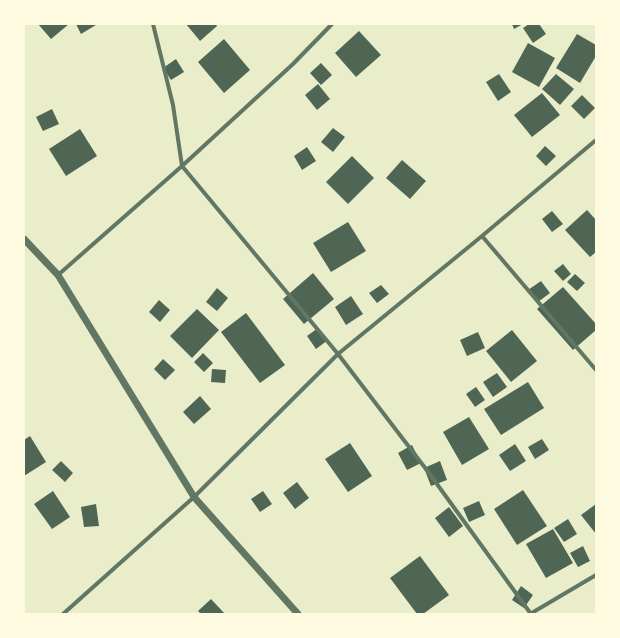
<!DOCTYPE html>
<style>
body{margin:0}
#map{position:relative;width:620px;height:638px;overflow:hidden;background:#e9edc9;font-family:"IBM Plex Serif",serif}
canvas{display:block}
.frame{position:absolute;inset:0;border:25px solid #fefae0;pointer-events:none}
</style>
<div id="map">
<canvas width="620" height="638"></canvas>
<div class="frame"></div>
</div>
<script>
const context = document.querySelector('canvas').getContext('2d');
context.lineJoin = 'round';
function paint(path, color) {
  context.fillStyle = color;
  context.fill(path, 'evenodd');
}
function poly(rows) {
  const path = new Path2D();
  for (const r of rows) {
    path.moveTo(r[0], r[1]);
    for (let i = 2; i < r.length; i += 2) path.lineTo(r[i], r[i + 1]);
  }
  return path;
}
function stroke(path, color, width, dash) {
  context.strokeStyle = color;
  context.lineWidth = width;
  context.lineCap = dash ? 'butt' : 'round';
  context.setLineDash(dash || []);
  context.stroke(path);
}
paint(poly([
 [38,24,69,24,51,39],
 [76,24,95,24,96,25,81,34],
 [186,24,216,24,217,26,200,41],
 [512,24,523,24,514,29],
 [529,24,539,24,546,34,533,43,523,28],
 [359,31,381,55,356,77,335,53],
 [577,34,596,45,596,56,580,83,556,68],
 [224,39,250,70,224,93,198,62],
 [528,43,555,58,539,87,512,72],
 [176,59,184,72,171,80,163,68],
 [321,63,332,75,321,85,310,73],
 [499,74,511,92,498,101,486,82],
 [556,74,574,89,560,105,542,89],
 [318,84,330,99,317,110,305,95],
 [542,93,560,115,532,137,514,115],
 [582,95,595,108,584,119,571,106],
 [52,109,59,124,43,131,36,117],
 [333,128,345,137,333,152,321,142],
 [80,129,97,156,66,176,49,149],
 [545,146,556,156,546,166,536,156],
 [307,147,316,161,302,170,294,156],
 [352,156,374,178,348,204,326,182],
 [402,160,426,181,410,199,386,178],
 [587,210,596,220,596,252,590,257,565,230],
 [552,211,563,224,552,232,542,219],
 [348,222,366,251,331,272,313,243],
 [563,264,571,274,563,281,554,271],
 [313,273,334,299,304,324,283,299],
 [575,274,585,283,577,291,567,282],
 [541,281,550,293,538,302,528,290],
 [381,285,389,294,377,303,369,293],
 [563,287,596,324,596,330,573,350,537,309],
 [217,288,228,298,217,311,206,302],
 [351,296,363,314,346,325,335,307],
 [159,300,170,310,160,322,149,312],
 [197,309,219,330,192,358,170,336],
 [246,313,285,365,260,383,221,332],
 [318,328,328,340,316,349,307,336],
 [512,330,537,361,511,382,486,351],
 [478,332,485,348,467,356,460,340],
 [203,353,213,363,204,372,194,362],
 [163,359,175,370,165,380,154,369],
 [212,369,226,370,225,383,211,382],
 [497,373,507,387,493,397,483,382],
 [528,382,544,408,501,435,484,409],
 [476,387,485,400,475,407,466,394],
 [200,396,211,409,194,424,183,412],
 [469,417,489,449,462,465,443,432],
 [30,436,46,462,24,476,24,440],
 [542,439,549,450,535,459,528,447],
 [350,443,372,476,348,492,325,459],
 [515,444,526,461,510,471,499,455],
 [412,445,421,463,407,470,398,453],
 [61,461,73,473,65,482,52,470],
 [440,461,447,480,431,486,424,468],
 [297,482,309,498,295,509,283,493],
 [523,490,547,526,517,545,494,509],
 [53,491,70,517,52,529,34,504],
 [263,491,272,504,260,512,251,499],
 [479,501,485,515,469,522,463,508],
 [96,504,99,526,84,527,81,507],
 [596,504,596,534,581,515],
 [449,507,463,526,449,537,435,518],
 [568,519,577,534,564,542,554,528],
 [553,529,573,563,546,578,526,544],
 [583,546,590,561,578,567,570,553],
 [420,556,449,595,423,614,417,614,390,578],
 [521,586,533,595,524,608,512,600],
 [211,599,225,614,201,614,198,611]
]), '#4f6655');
stroke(poly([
 [153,24,173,105,182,166,338,354,429,473,531,614],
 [482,236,596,370],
 [58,275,182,166,293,64,332,24],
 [63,614,194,497,338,354,482,236,596,140],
 [530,614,596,575]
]), '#617663', 4);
stroke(poly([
 [24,239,58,275,194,497,298,614]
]), '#617663', 7);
</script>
